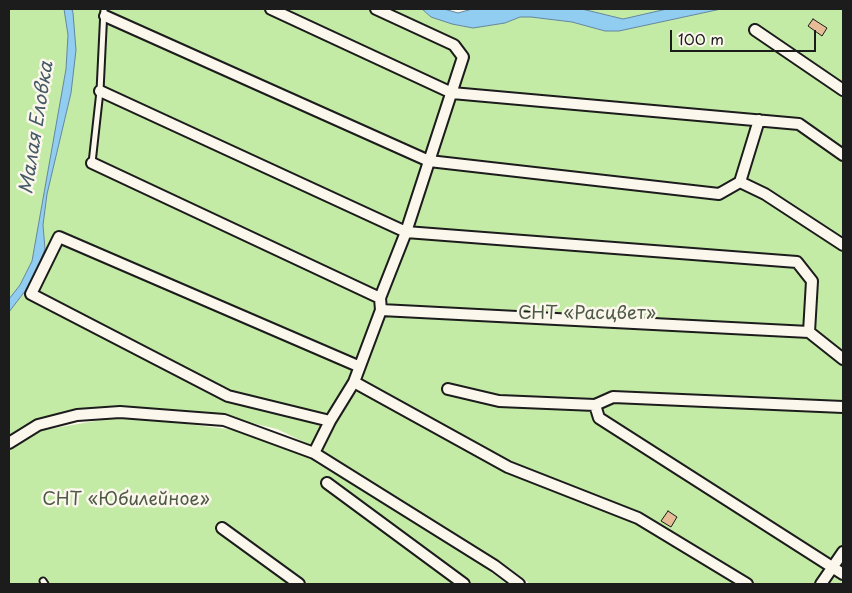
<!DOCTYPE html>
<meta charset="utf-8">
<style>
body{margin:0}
#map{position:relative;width:852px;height:593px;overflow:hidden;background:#fbf7ec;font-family:"Playpen Sans",sans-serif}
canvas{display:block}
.frame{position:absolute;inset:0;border:10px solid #1c1c1c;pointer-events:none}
.scale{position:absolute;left:670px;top:30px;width:146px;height:22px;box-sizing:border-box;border:2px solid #1c1c1c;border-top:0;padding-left:6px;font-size:15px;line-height:18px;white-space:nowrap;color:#1c1c1c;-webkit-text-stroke:4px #fbf7ec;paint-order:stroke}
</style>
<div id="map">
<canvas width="852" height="593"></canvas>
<div class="frame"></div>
<div class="scale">100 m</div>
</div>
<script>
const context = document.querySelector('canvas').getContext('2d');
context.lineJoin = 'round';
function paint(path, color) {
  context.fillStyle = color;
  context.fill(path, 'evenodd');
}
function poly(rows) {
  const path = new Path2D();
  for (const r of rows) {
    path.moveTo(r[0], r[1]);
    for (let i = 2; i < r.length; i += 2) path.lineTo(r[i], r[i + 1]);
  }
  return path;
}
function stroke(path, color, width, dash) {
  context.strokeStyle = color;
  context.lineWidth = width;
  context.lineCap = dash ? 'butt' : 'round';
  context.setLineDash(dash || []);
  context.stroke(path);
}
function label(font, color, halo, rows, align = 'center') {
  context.font = font + ' "Playpen Sans",sans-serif';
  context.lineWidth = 5;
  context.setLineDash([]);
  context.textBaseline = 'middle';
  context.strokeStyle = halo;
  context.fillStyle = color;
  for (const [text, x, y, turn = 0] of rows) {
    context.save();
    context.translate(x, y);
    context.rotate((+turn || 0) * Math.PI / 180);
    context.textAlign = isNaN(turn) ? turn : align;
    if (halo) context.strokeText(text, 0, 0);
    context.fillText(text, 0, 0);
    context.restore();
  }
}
paint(poly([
 [9,9,64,9,68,35,66,69,32,261,20,285,9,299],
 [72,9,422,9,431,17,452,24,472,28,505,23,520,17,531,17,572,22,605,31,619,31,721,9,843,9,843,584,530,584,511,569,310,445,277,429,214,414,150,408,76,412,24,427,9,439,9,312,32,282,45,249,43,225,47,194,71,93],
 [582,9,667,9,623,19],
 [124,416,235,430,299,450,318,464,458,547,507,584,9,584,9,450,16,442,38,431]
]), '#c4eba6');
const water = poly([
 [64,9,72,9,73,13,76,50,71,93,47,194,43,225,45,249,32,282,9,312,9,299,20,285,32,261,66,69,68,35,64,9],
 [422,9,444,9,458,13,472,9,582,9,623,19,667,9,721,9,619,31,605,31,572,22,531,17,520,17,505,23,473,28,452,24,431,17,422,9]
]);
paint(water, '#91ccf1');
stroke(water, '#62869c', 1);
const building = poly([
 [813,19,827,28,822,36,808,26,813,19],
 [668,511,677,517,671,527,661,521,668,511]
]);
paint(building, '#e6bc96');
stroke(building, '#1c1c1c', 1);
const service = poly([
 [92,163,100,91,104,9],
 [43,581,45,584]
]);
const minor = poly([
 [271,9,452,93,799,124,843,155],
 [105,16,429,161,719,194,740,182,759,120],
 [755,30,843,90],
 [100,91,406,232,797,262,812,281,809,332,843,359],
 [92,163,380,298],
 [740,182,765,194,843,245],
 [381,310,809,332],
 [354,382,508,467,638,518,747,584],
 [448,389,499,401,595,405,613,397,843,407],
 [595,405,599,418,843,574],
 [330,421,228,396,31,294,59,237,358,366],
 [9,443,38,425,77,415,120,412,224,420,314,453,495,566,519,584],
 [314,453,330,421,354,382,381,310,380,298,406,232,463,57,454,45,376,9],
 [327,483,464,584],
 [222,528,299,584],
 [821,584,843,552]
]);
stroke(service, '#1c1c1c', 9);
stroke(minor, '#1c1c1c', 14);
stroke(service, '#fbf7ec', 5);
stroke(minor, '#fbf7ec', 10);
label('18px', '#4e5a45', '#fbf7ec', [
 ["СНТ «Расцвет»",587,314],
 ["СНТ «Юбилейное»",126,500]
]);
label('italic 19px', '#455a67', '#fbf7ec', [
 ["Малая Еловка",37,128,-81]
]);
</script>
